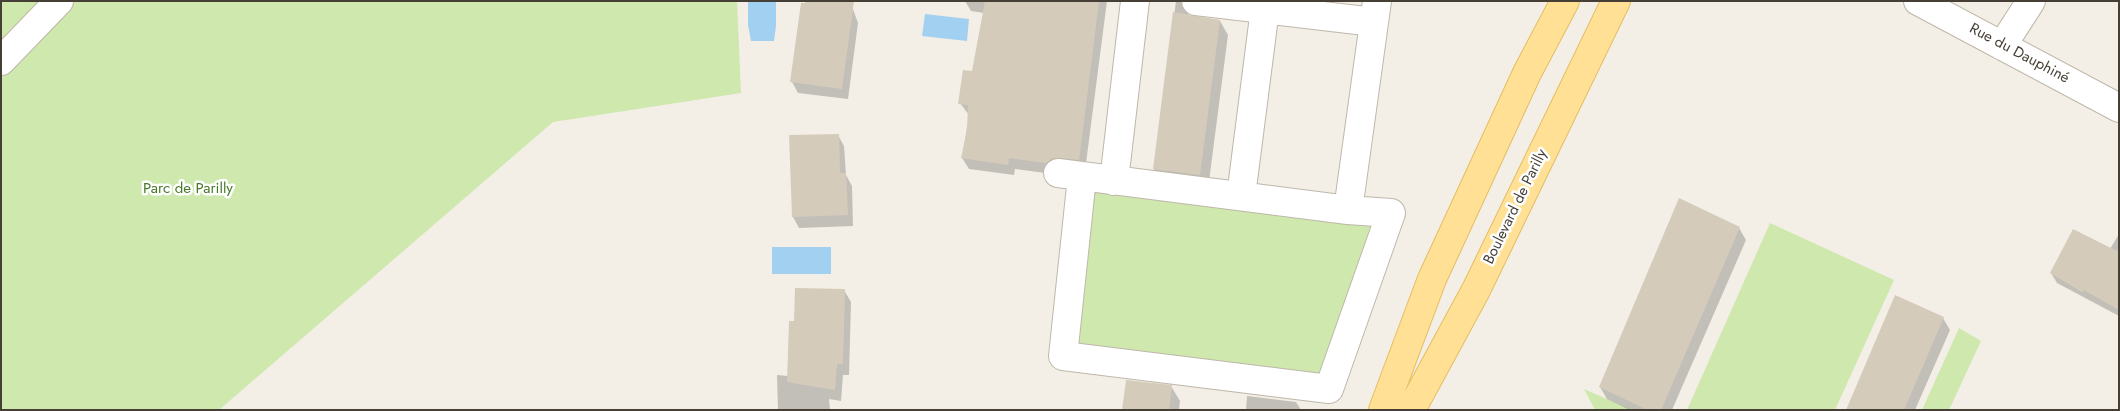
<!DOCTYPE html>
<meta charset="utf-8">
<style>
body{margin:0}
#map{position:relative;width:2120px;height:411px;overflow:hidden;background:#f3efe6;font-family:Jost,sans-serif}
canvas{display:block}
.frame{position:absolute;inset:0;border:2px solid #463f35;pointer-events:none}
</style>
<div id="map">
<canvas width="2120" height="411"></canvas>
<div class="frame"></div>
</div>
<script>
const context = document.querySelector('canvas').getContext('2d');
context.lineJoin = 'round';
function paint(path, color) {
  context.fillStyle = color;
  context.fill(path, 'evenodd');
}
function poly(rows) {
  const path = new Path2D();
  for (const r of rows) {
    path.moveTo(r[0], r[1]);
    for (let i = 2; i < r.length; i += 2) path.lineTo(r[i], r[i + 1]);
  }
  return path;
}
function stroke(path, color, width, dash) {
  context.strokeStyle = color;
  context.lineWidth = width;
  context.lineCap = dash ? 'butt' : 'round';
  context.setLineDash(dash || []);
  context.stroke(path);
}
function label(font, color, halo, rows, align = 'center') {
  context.font = font + ' Jost,sans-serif';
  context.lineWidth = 5;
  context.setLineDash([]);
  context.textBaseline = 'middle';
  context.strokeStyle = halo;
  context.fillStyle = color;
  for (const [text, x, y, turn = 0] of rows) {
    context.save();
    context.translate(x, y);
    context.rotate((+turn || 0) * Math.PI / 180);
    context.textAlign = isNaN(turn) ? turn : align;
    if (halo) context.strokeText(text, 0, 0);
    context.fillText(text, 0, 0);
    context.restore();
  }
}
paint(poly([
 [1,1,737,1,741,93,553,122,219,410,1,410],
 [1093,185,1373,223,1324,381,1071,349],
 [1770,223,1894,280,1835,410,1687,410],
 [1959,328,1981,341,1949,410,1922,410],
 [1584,389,1632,410,1595,410]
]), '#cee8ae');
paint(poly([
 [748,1,776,1,776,26,774,41,751,41,748,25],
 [925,14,969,19,967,41,922,36],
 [772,247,831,247,831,274,772,274]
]), '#a2d0f1');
paint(poly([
 [850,1,858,23,848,99,798,93,792,82,806,5],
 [965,1,1107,1,1085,171,1053,174,1015,169,1014,175,969,169,962,158,969,115,960,103,973,73,984,13,971,11],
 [1176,1,1198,1,1192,6,1188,15,1220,21,1228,35,1208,189,1162,184,1154,169],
 [838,135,844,146,846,175,852,186,853,226,799,228,793,217],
 [1739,228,1746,240,1672,410,1630,410,1607,399,1600,387],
 [2119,234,2119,316,2057,283,2051,273,2110,249],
 [844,290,851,302,849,375,843,375,841,401,829,399,830,410,778,410,777,375,788,376,796,322],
 [1943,318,1950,330,1915,410,1848,410],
 [1171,386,1180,401,1179,410,1123,410],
 [1247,396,1296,402,1301,410,1246,410]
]), '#0003');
paint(poly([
 [805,1,854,1,842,89,790,82,801,3,805,3],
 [985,1,1099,1,1079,160,1059,158,1052,158,1046,163,1009,158,1008,165,961,158,967,130,968,105,958,104,963,70,972,71],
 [1173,12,1220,20,1200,175,1153,169],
 [839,134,840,173,846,173,848,215,792,217,789,135],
 [1679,198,1740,227,1661,410,1648,410,1599,387],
 [2073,229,2119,252,2119,310,2084,290,2082,292,2050,273],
 [795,288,845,289,843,364,837,364,835,390,787,382,789,321,794,321],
 [1895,295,1944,317,1904,410,1846,410],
 [1126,380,1172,385,1169,410,1122,410]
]), '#d5cbbb');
const minor = poly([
 [1196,1,1374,22],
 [1918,1,2119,108],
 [2002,46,2031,1],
 [1,61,59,1],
 [1058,173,1348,210,1377,1],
 [1082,177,1063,356,1329,389,1391,213,1348,210],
 [1114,181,1135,1],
 [1241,196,1266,1]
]);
const major = poly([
 [1383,410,1432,279,1527,73,1565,1],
 [1411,410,1476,290,1616,1]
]);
stroke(minor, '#bfb7a9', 30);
stroke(major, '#e4be63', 30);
stroke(minor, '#fff', 28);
stroke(major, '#ffe094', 28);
label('15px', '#463f35', '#fff', [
 ["Rue du Dauphiné",2019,54,28],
 ["Boulevard de Parilly",1516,207,-64]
]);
label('15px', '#467828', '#fff', [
 ["Parc de Parilly",188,189]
]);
</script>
